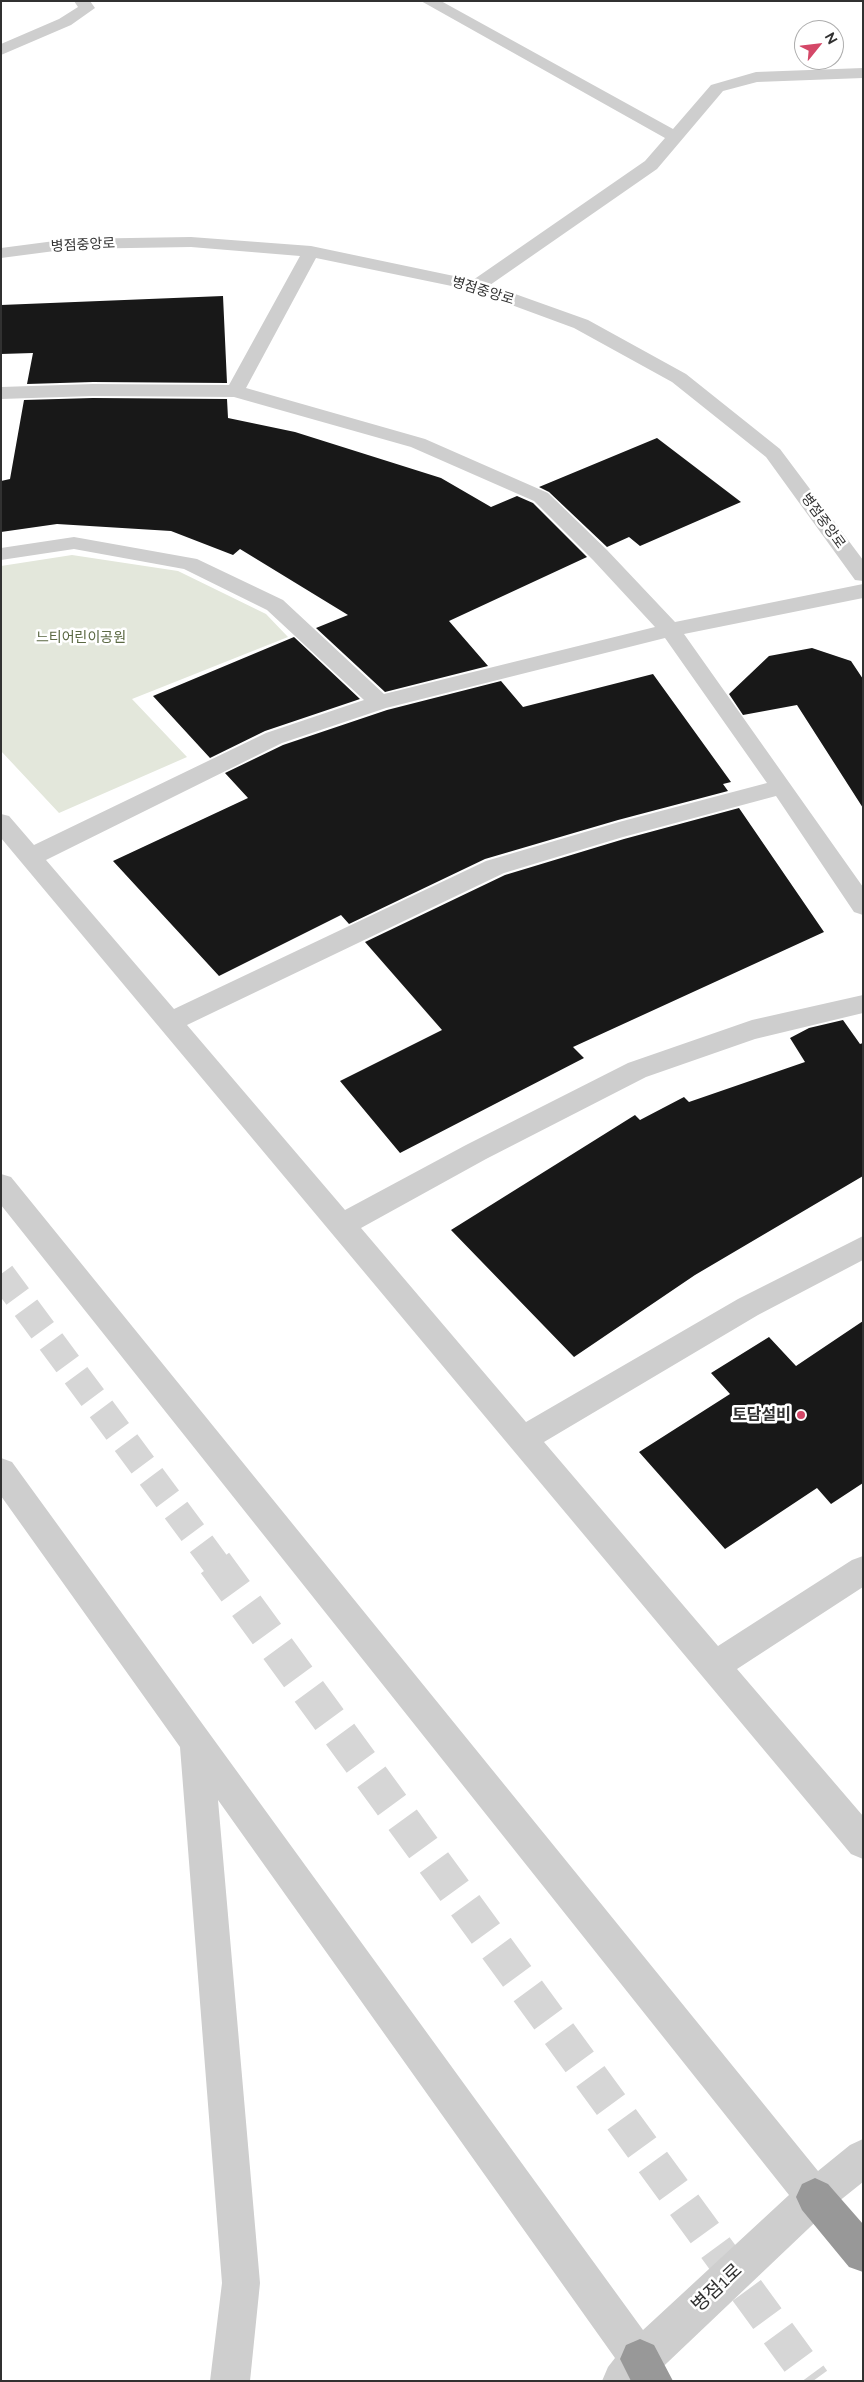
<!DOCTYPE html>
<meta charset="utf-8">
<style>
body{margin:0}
#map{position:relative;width:864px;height:2382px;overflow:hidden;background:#fff;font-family:Raleway,sans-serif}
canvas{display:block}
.frame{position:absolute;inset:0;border:2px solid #313131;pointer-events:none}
.north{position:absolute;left:794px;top:20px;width:50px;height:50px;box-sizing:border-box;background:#fff;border:1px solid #adadad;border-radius:50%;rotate:61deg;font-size:14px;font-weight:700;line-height:20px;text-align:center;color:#313131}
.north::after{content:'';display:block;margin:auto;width:18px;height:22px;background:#d44868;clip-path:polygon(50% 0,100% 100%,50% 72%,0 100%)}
</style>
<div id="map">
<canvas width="864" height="2382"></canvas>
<div class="frame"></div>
<div class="north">N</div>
</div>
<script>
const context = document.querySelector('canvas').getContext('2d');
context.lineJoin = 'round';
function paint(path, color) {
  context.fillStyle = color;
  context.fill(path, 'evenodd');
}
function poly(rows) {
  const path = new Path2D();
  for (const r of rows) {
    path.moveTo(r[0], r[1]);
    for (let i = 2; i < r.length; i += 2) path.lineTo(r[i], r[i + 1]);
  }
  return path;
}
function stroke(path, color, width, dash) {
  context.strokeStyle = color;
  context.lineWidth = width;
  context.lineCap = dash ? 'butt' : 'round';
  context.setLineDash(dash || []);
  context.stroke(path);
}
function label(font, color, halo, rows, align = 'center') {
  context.font = font + ' Raleway,"Noto Sans KR",sans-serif';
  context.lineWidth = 5;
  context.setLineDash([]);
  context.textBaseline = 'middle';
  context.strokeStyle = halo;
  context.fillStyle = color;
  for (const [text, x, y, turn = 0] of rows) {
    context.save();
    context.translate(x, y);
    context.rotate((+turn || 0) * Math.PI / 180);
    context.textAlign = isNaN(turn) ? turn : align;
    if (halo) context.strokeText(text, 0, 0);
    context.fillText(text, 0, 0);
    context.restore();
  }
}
paint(poly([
 [72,555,178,571,266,614,288,637,132,699,187,757,59,813,1,751,1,566]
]), '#e3e7db');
paint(poly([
 [223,296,227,383,93,382,27,384,33,353,1,354,1,305],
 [93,398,227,399,228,418,295,432,441,478,491,507,517,496,533,503,587,557,449,621,488,666,385,692,316,628,348,615,240,549,233,555,171,531,57,524,1,532,1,481,10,479,24,400],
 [657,438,741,502,640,546,629,537,607,547,549,492,539,487],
 [294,637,360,699,265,731,210,758,153,696],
 [812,648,851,661,863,679,863,808,797,705,743,715,729,694,769,656],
 [653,674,731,782,723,784,728,791,618,820,485,859,349,924,341,915,219,976,113,861,248,798,225,773,283,745,387,710,501,681,523,707],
 [739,808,824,932,573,1047,584,1058,400,1153,340,1081,442,1030,365,942,505,875,624,839],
 [843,1020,860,1044,863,1043,863,1176,695,1275,574,1357,451,1230,635,1115,640,1120,684,1097,689,1102,805,1062,790,1038,809,1028],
 [863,1321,863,1483,831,1504,817,1488,725,1549,639,1452,730,1394,711,1373,769,1337,796,1366]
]), '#181818');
stroke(poly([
 [1,1274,216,1564]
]), '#d6d6d6', 28, [28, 14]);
stroke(poly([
 [215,1563,813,2381]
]), '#d6d6d6', 35, [35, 18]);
paint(poly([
 [74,1,90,1,95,8,71,25,1,55,1,44,59,19,78,7,74,1],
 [421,1,441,1,673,129,711,85,756,72,863,68,863,78,757,82,723,91,657,169,490,285,588,320,686,374,780,449,863,560,863,581,855,580,766,457,672,382,574,328,471,290,316,258,246,388,425,439,548,493,607,550,675,622,863,584,863,598,684,634,863,887,863,915,854,912,776,796,623,837,504,873,187,1025,345,1210,466,1145,628,1063,752,1020,863,995,863,1013,755,1039,646,1077,486,1159,361,1228,526,1422,738,1299,863,1236,863,1260,758,1315,544,1442,718,1646,852,1560,863,1556,863,1587,737,1669,863,1816,863,1859,851,1854,1,838,1,814,9,816,34,845,266,733,364,700,267,610,184,569,74,549,1,560,1,548,74,537,197,559,283,600,384,694,655,627,593,560,534,501,411,447,234,397,93,396,1,399,1,387,93,384,229,385,300,256,191,247,70,249,1,258,1,248,70,239,191,237,311,246,473,280,645,161,665,138,421,1],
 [665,638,767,783,619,822,486,861,174,1009,46,860,282,743,386,708,665,638],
 [1,1174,11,1177,818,2171,850,2145,863,2139,863,2182,828,2210,648,2381,602,2381,608,2367,615,2358,218,1800,260,2283,250,2381,210,2381,222,2283,180,1747,1,1496,1,1458,12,1462,643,2330,789,2195,1,1205,1,1174]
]), '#cecece');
paint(poly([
 [815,2178,828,2184,863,2224,863,2272,849,2267,802,2210,796,2197,802,2184,815,2178],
 [640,2339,654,2345,673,2381,631,2381,620,2359,626,2345,640,2339]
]), '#989898');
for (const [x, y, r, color] of [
 [801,1415,5,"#d44868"]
]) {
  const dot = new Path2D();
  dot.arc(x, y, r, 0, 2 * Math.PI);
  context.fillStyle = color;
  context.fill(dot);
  stroke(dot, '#fff', 2);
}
label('14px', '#313131', '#fff', [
 ["병점중앙로",83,245,-3],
 ["병점중앙로",483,291,17],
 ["병점중앙로",823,521,54]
]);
label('14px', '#5b6943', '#fff', [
 ["느티어린이공원",81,638]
]);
label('bold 16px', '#313131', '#fff', [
 ["토담설비",791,1415]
], 'right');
label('19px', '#313131', '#fff', [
 ["병점1로",717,2288,-43]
]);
</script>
